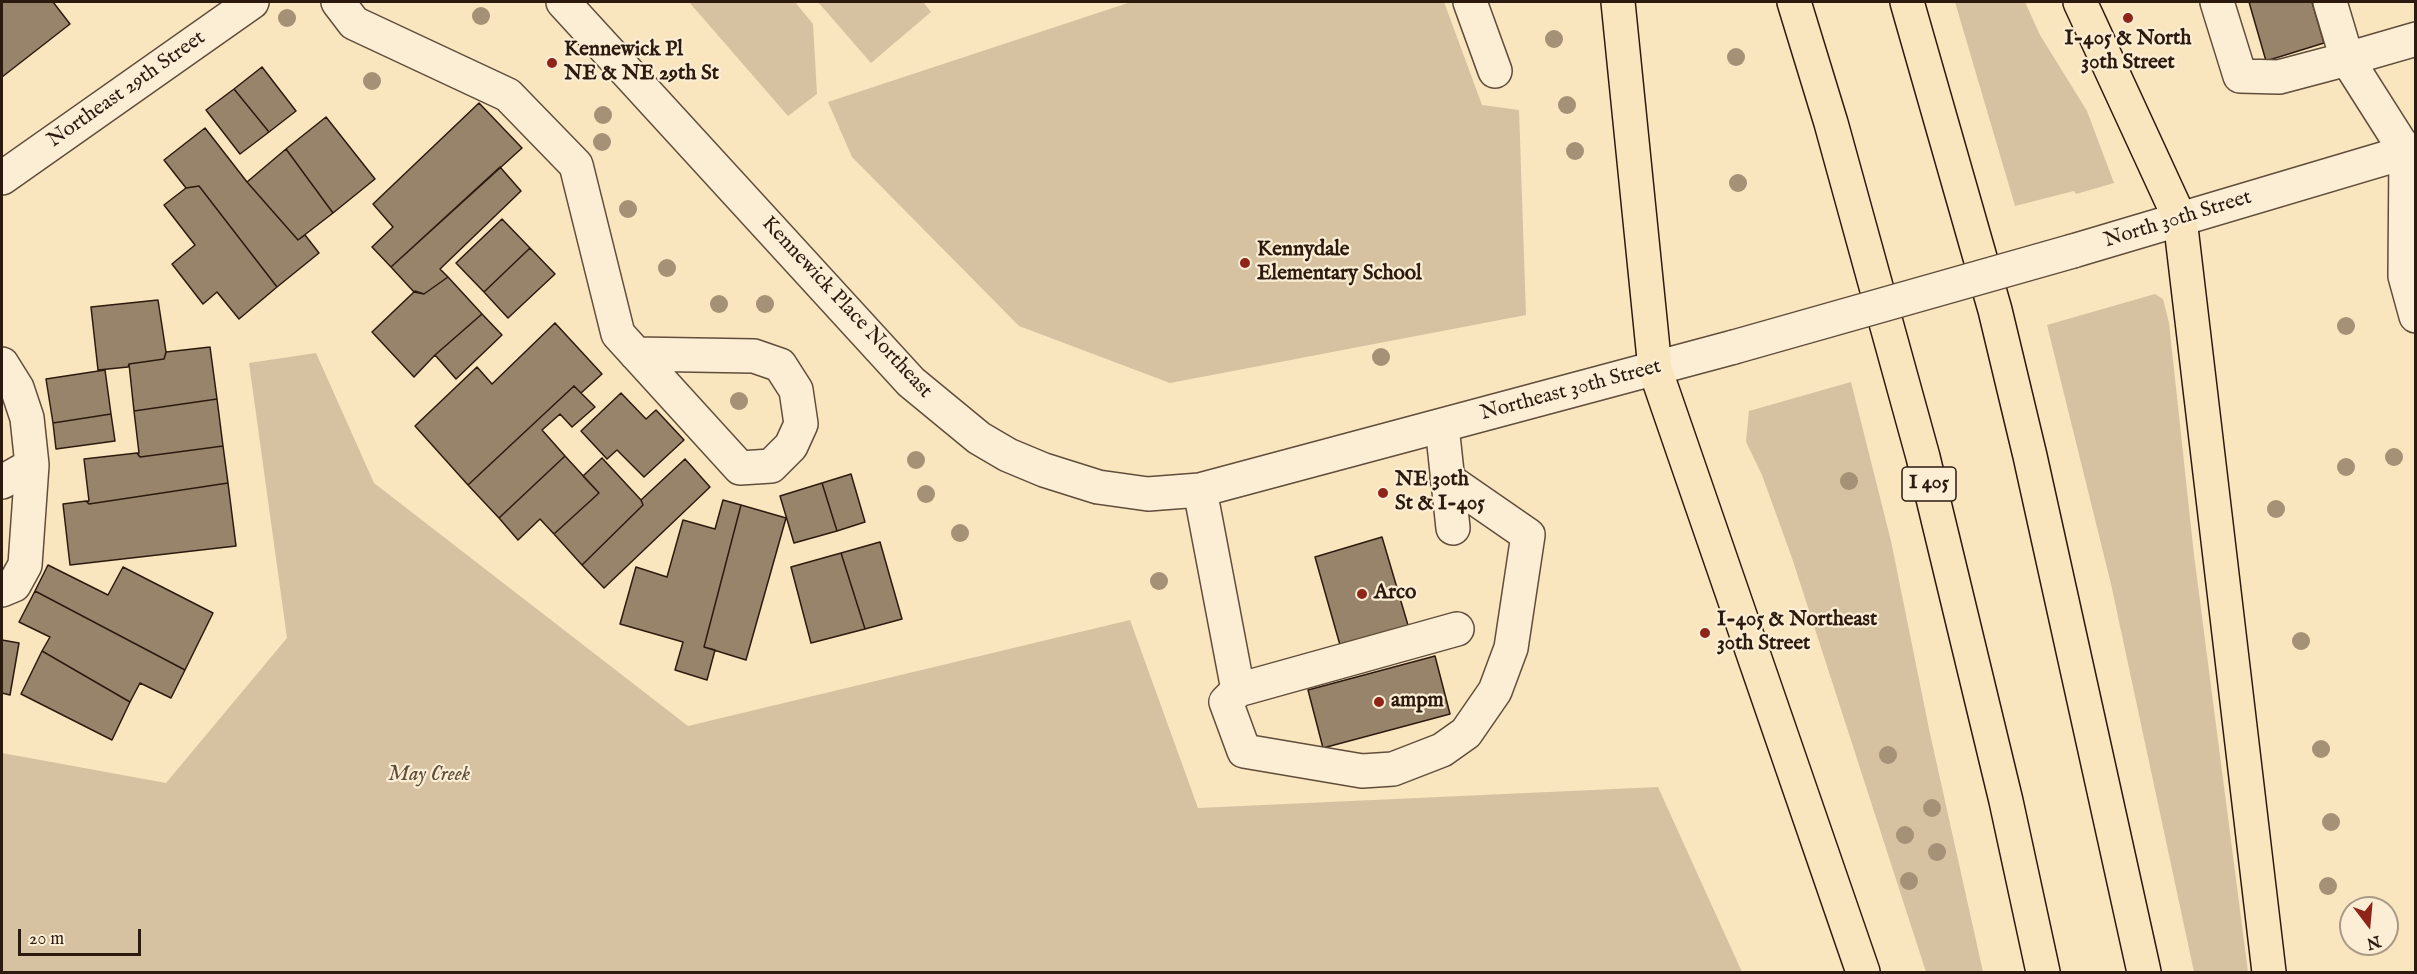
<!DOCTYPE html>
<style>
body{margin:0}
#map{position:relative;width:2417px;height:974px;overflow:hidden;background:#f9e5be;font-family:"IM FELL English",serif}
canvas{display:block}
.frame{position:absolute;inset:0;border:3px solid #2d1a0f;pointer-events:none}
.north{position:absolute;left:2339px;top:896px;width:60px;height:60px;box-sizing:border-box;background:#fbeed5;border:2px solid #a99986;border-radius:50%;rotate:164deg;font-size:16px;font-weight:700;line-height:24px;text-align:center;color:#2d1a0f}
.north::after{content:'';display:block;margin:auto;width:21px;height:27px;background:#8f2418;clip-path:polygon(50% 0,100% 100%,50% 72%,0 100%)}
.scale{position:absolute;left:18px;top:929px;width:123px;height:27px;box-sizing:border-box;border:3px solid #2d1a0f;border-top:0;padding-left:8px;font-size:18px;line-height:21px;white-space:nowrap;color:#2d1a0f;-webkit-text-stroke:4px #fbeed5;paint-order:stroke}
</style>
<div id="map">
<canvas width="2417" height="974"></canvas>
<div class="frame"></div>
<div class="north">N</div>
<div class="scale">20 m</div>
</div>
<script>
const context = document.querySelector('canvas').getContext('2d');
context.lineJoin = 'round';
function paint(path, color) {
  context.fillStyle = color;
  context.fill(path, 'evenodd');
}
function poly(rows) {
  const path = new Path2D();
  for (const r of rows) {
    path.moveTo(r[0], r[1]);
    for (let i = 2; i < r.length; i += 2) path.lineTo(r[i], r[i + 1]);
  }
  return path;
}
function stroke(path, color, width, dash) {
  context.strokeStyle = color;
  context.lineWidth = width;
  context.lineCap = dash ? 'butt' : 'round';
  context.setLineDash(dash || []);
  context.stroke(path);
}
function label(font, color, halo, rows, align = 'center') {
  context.font = font + ' "IM FELL English",serif';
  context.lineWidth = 4.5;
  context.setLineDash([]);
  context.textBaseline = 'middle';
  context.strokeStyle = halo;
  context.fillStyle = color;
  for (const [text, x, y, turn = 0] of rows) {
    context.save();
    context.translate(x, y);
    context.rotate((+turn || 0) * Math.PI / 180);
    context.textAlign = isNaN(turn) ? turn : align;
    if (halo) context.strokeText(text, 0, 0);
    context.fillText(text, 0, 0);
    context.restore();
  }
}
paint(poly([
 [689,2,795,2,813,24,817,94,788,116],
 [818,2,923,2,931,12,871,63],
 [1131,2,1444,2,1482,105,1519,110,1526,315,1170,383,1019,326,852,157,828,102],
 [1955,2,2025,2,2040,35,2087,111,2114,183,2076,194,2074,191,2015,206],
 [2155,294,2163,299,2169,323,2194,555,2248,972,2194,972,2111,584,2047,325],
 [316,353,374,483,688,726,1130,620,1198,808,1658,787,1742,972,2,972,2,753,166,783,287,638,249,363],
 [1851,382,1891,541,1929,729,1983,972,1926,972,1792,558,1762,475,1746,442,1749,411]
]), '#d6c2a0');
const building = poly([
 [2,2,53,2,70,24,2,77,2,2],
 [2249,2,2312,2,2324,43,2266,61,2249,2],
 [262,67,296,111,269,132,234,89,262,67],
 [234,89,269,132,240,154,206,110,234,89],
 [479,103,522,148,391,267,372,247,393,227,373,204,479,103],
 [326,117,375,179,333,213,286,149,326,117],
 [205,128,247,182,298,240,305,235,319,253,277,287,199,186,186,188,164,160,205,128],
 [286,149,333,213,298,240,247,182,286,149],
 [500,167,521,191,440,269,448,277,424,294,414,292,391,267,500,167],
 [199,186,277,287,239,319,217,292,203,304,172,264,195,245,164,205,186,188,199,186],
 [502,219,530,248,484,292,456,263,502,219],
 [530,248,555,274,508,318,484,292,530,248],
 [448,277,482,314,435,355,414,377,372,332,415,291,424,294,448,277],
 [158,300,166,352,164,359,129,364,128,367,98,370,91,307,158,300],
 [482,314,502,335,456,379,435,355,482,314],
 [555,323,602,374,581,393,574,386,468,485,415,426,477,367,492,384,555,323],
 [210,347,217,399,134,411,129,364,164,359,166,352,210,347],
 [105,370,111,414,53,423,46,379,105,370],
 [574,386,595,407,572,427,560,414,542,430,565,456,499,518,468,485,574,386],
 [621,393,646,419,656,410,684,440,644,477,617,450,607,459,581,431,621,393],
 [217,399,223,446,140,457,137,453,139,453,134,411,217,399],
 [111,414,115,441,56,449,53,423,111,414],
 [223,446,228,483,89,504,86,501,89,501,84,459,137,453,140,457,223,446],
 [565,456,599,493,554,534,540,519,518,540,499,518,565,456],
 [602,458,641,500,643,505,582,565,554,534,599,493,583,476,602,458],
 [685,459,710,487,604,588,582,565,643,505,641,500,685,459],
 [851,474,865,522,837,531,822,483,851,474],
 [228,483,236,546,70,565,63,504,86,501,89,504,228,483],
 [822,483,837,531,794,543,780,496,822,483],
 [723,500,741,505,704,647,715,650,707,680,675,670,683,642,620,624,636,567,667,577,683,520,715,529,723,500],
 [741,505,786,518,746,660,704,647,741,505],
 [1382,537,1410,632,1342,652,1315,557,1382,537],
 [880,542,902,619,865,629,841,553,880,542],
 [841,553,865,629,811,643,791,567,841,553],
 [48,565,108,595,123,567,213,613,185,670,35,591,48,565],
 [35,591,185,670,171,698,140,683,130,702,42,651,50,637,19,622,35,591],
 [2,640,19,643,10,695,2,693,2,640],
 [42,651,130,702,112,740,21,694,42,651],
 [1435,656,1450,714,1323,748,1308,690,1435,656]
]);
paint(building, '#97846a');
stroke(building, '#2d1a0f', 1.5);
const minor = poly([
 [338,2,354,23,508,95,576,165,618,334,740,468,771,466,791,446,801,424,796,390,780,365,754,356,636,354],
 [563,2,911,382,979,438,1008,455,1044,470,1098,487,1148,494,1200,490,1734,347],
 [1470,2,1495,71],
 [2217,2,2240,76,2279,77,2347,59,2406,152,2405,276,2416,316],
 [2330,2,2347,59,2416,39],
 [2,178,252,2],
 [2073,251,2416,149],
 [2,364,17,388,27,418,32,465,25,565,14,585,2,590],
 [1442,426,1453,528],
 [2,482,32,465],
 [1200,490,1238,690,1457,629],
 [1238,690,1226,702,1244,751,1362,771,1393,769,1442,750,1466,733,1495,691,1511,648,1528,535,1447,479]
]);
const highway = poly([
 [1618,2,1655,369,1863,972],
 [1794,2,1831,123,1923,457,2006,801,2043,972],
 [1907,2,1995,310,2030,456,2144,972],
 [2080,2,2180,219,2269,972]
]);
stroke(minor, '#604d3b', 36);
stroke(highway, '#2d1a0f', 36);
stroke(minor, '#fbeed5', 33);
stroke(highway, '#f9e5be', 33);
const minorBridge = poly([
 [1734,347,2073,251]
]);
stroke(minorBridge, '#604d3b', 36, []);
stroke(minorBridge, '#fbeed5', 33);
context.fillStyle = '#a59175';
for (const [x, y] of [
 [481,16],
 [287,18],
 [1554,39],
 [1736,57],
 [372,81],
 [1567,105],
 [603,115],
 [602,142],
 [1575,151],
 [1738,183],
 [628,209],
 [667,268],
 [719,304],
 [765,304],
 [2346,326],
 [1381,357],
 [739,401],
 [2394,457],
 [916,460],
 [2346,467],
 [1849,481],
 [926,494],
 [2276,509],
 [960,533],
 [1159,581],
 [2301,641],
 [2321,749],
 [1888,755],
 [1932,808],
 [2331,822],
 [1905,835],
 [1937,852],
 [1909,881],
 [2328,886]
]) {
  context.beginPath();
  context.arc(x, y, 9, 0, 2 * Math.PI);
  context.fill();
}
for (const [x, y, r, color] of [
 [2128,18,6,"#8f2418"],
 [552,63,6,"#8f2418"],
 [1245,263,6,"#8f2418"],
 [1383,493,6,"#8f2418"],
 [1362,594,6,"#8f2418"],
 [1705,633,6,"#8f2418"],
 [1379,702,6,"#8f2418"]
]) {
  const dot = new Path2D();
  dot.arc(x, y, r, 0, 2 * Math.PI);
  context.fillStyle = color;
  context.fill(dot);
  stroke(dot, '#fbeed5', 2);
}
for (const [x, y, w] of [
 [1929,484,54]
]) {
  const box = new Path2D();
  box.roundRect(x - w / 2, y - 17, w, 34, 4.5);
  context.fillStyle = '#fbeed5';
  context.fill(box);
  stroke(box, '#2d1a0f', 1.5);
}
label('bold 20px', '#2d1a0f', null, [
 ["I 405",1929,484]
]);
label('bold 21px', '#2d1a0f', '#fbeed5', [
 ["I-405 & North",2128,40,"center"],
 ["30th Street",2128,64,"center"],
 ["Kennewick Pl",564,51],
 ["NE & NE 29th St",564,75],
 ["Kennydale",1257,251],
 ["Elementary School",1257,275],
 ["NE 30th",1395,481],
 ["St & I-405",1395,505],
 ["Arco",1374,594],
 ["I-405 & Northeast",1717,621],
 ["30th Street",1717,645],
 ["ampm",1391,702]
], 'left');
label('21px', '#2d1a0f', '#fbeed5', [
 ["Northeast 29th Street",127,90,-35],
 ["North 30th Street",2178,220,-17],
 ["Kennewick Place Northeast",846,308,47],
 ["Northeast 30th Street",1571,391,-15]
]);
label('italic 21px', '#604c3a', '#fbeed5', [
 ["May Creek",429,776]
]);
</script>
